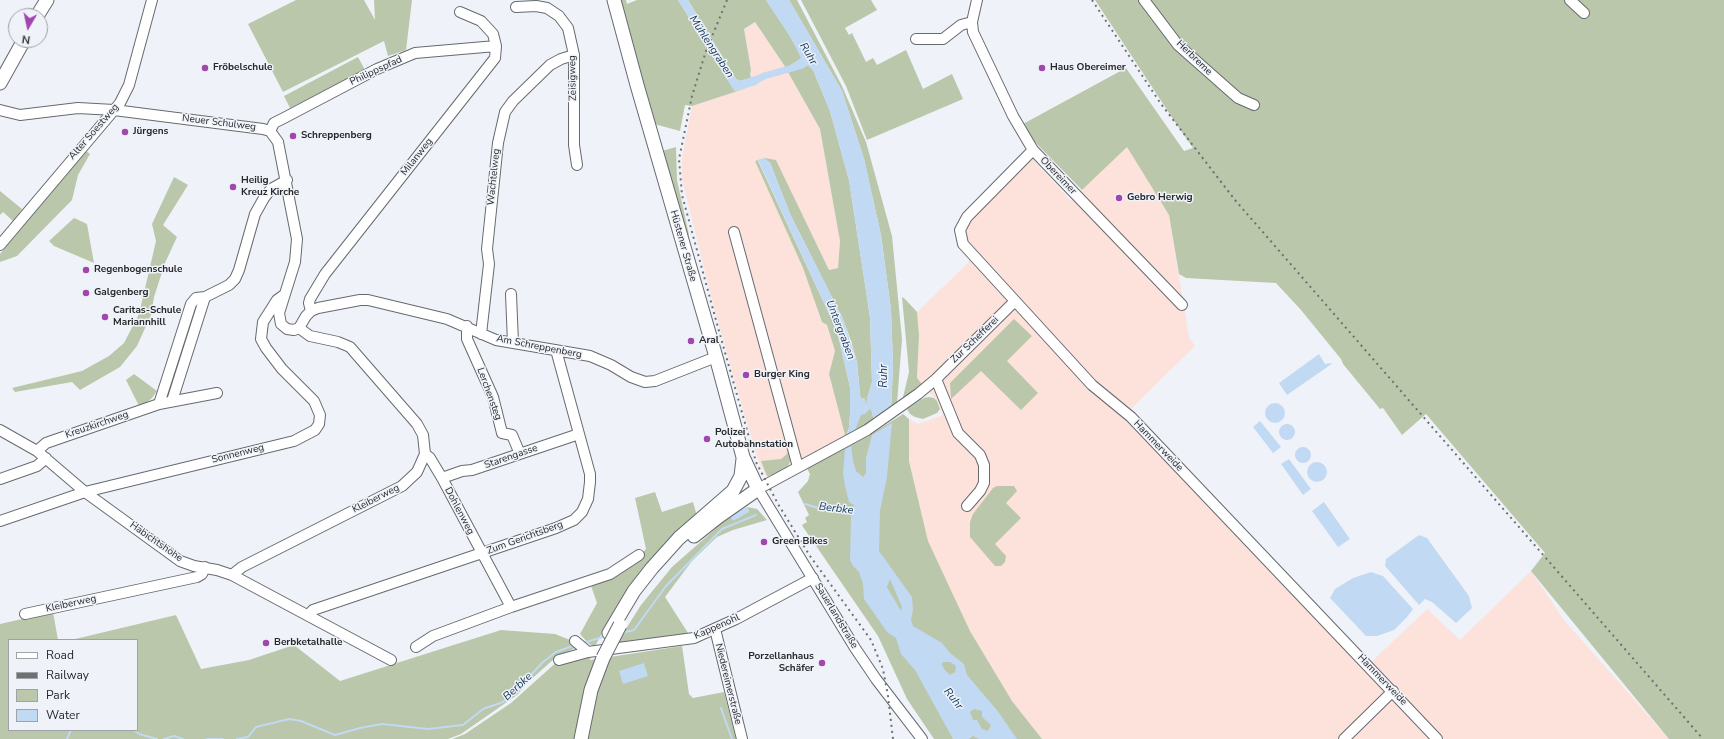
<!DOCTYPE html>
<meta charset="utf-8">
<style>
body{margin:0}
#map{position:relative;width:1724px;height:739px;overflow:hidden;background:#eff3f9;font-family:"Nunito Sans",sans-serif}
canvas{display:block}
.legend{position:absolute;left:8px;top:639px;width:130px;height:92px;box-sizing:border-box;background:#eff3f9;border:1px solid #9fa2a6;margin:0;padding:5px 7px;list-style:none;font-size:12px;color:#27282a}
.legend li{display:flex;align-items:center;gap:8px;height:20px}
.legend b{width:20px;border:1px solid #9fa2a6}
.north{position:absolute;left:8px;top:8px;width:40px;height:40px;box-sizing:border-box;background:#eff3f9;border:1px solid #9fa2a6;border-radius:50%;rotate:189deg;font-size:11px;font-weight:700;line-height:16px;text-align:center;color:#27282a}
.north::after{content:'';display:block;margin:auto;width:14px;height:18px;background:#a245ae;clip-path:polygon(50% 0,100% 100%,50% 72%,0 100%)}
</style>
<div id="map">
<canvas width="1724" height="739"></canvas>
<ul class="legend">
<li><b style="height:5px;background:#fff"></b>Road</li>
<li><b style="height:5px;background:#6e7074"></b>Railway</li>
<li><b style="height:11px;background:#bac7aa"></b>Park</li>
<li><b style="height:11px;background:#c1d9f3"></b>Water</li>
</ul>
<div class="north">N</div>
</div>
<script>
const context = document.querySelector('canvas').getContext('2d');
context.lineJoin = 'round';
function paint(path, color) {
  context.fillStyle = color;
  context.fill(path, 'evenodd');
}
function poly(rows) {
  const path = new Path2D();
  for (const r of rows) {
    if (r.length === 3) {
      path.moveTo(r[0] + r[2], r[1]);
      path.arc(r[0], r[1], r[2], 0, 2 * Math.PI);
      continue;
    }
    path.moveTo(r[0], r[1]);
    for (let i = 2; i < r.length; i += 2) path.lineTo(r[i], r[i + 1]);
  }
  return path;
}
function stroke(path, color, width, dash) {
  context.strokeStyle = color;
  context.lineWidth = width;
  context.lineCap = dash ? 'butt' : 'round';
  context.setLineDash(dash || []);
  context.stroke(path);
}
function label(font, color, halo, rows, align = 'center') {
  context.font = font + ' "Nunito Sans",sans-serif';
  context.lineWidth = 3;
  context.setLineDash([]);
  context.textBaseline = 'middle';
  context.strokeStyle = halo;
  context.fillStyle = color;
  for (const [text, x, y, turn = 0] of rows) {
    context.save();
    context.translate(x, y);
    context.rotate((+turn || 0) * Math.PI / 180);
    context.textAlign = isNaN(turn) ? turn : align;
    if (halo) context.strokeText(text, 0, 0);
    context.fillText(text, 0, 0);
    context.restore();
  }
}
paint(poly([
 [755,22,784,65,820,129,840,241,838,268,829,270,776,160,765,158,755,161,803,268,822,322,827,325,835,351,829,374,846,437,772,476,767,477,760,465,747,424,713,304,682,179,682,158,692,106,753,86,750,74,751,70,744,29],
 [1127,146,1169,215,1189,337,1195,346,1124,416,1365,668,1427,609,1460,640,1531,571,1564,620,1669,739,1042,739,1012,701,970,631,928,541,909,461,909,419,918,424,943,415,937,401,917,378,919,335,917,312,967,264,974,251,966,237,967,224,1030,156,1071,201]
]), '#fce2db');
paint(poly([
 [296,0,364,0,375,20,374,0,412,0,406,50,388,56,384,41,283,92,248,24],
 [620,0,626,0,627,4,637,0,678,0,735,91,753,86,751,78,740,81,736,79,688,0,766,0,790,36,802,58,786,68,787,70,801,69,808,65,813,70,830,111,849,180,870,317,872,382,867,399,866,412,871,408,874,421,891,410,893,365,891,310,881,235,864,159,842,91,789,0,797,0,842,86,866,142,892,236,902,339,897,403,892,411,853,435,846,437,845,435,829,374,835,351,827,325,822,322,803,268,755,161,765,158,776,160,829,270,838,268,840,241,820,129,784,65,755,22,744,29,751,70,750,74,751,77,753,86,692,106,685,105,680,131,654,124],
 [765,159,770,163,791,216,843,319,851,341,857,362,860,395,861,398,865,399,866,413,860,415,853,435,846,436,849,428,850,414,850,387,837,331,758,161],
 [801,0,871,0,877,10,845,28,849,35,852,33,866,62,873,58,877,65,906,50,923,89,952,74,963,99,867,140,846,86],
 [1095,0,1141,0,1170,42,1188,61,1172,33,1149,0,1724,0,1724,739,1669,739,1531,571,1545,553,1426,414,1402,435,1383,408,1380,409,1343,364,1341,359,1301,310,1276,283,1186,278,1179,274,1169,215,1127,147,1082,190,1031,138,1023,124,1126,68,1184,151,1193,148,1175,122],
 [358,57,365,70,290,108,284,96],
 [676,147,677,180,689,235,687,236,662,151],
 [85,150,90,154,78,175,72,200,17,256,0,262,0,254],
 [174,177,188,185,163,225,177,237,165,263,154,297,151,315,137,346,120,367,80,390,72,382,15,392,12,388,82,371,109,356,124,343,139,314,156,241,152,224],
 [0,191,22,209,13,221,3,212,0,215],
 [74,218,87,224,94,263,54,246,49,241],
 [902,297,905,299,917,312,919,335,917,378,922,384,904,399,903,397,909,372],
 [1014,319,1032,336,1007,361,1038,393,1021,410,981,371,951,399,950,383],
 [134,374,157,391,152,398,145,404,139,406,126,380],
 [929,397,934,398,937,401,940,409,937,413,923,419,915,417,910,414,907,409,924,398],
 [903,414,909,419,909,461,928,541,970,631,1012,701,1042,739,934,739,907,699,878,636,803,527,802,525,807,522,805,518,809,515,798,492,808,481,810,474,807,468,865,438],
 [779,417,781,417,792,457,788,466,773,475,767,476,761,461,781,459,787,454,788,449],
 [997,486,1014,486,1017,491,1006,503,1021,518,995,544,1006,556,1005,562,1001,566,995,566,970,537,970,522,973,514,993,488],
 [655,492,662,512,693,502,697,516,608,623,595,646,589,644,580,634,597,603,590,583,634,563,646,549,635,498],
 [747,507,757,509,767,520,733,530,717,537,692,561,665,597,690,636,617,643,641,605,672,567,730,516,749,511],
 [53,612,58,640,9,640,9,730,137,730,137,640,71,640,176,615,201,669,249,660,294,645,340,681,501,630,555,634,570,640,575,648,555,658,526,684,517,695,461,734,448,739,0,739,0,624],
 [682,646,689,694,693,698,724,692,736,739,452,739,465,734,511,703,559,660,591,655,590,660]
]), '#bac7aa');
paint(poly([
 [678,0,688,0,736,79,740,81,761,74,763,79,756,85,735,91,733,89],
 [766,0,789,0,842,91,864,159,881,235,891,310,893,365,891,410,874,421,871,408,866,413,861,415,853,435,846,437,849,428,850,414,850,387,837,331,758,160,765,158,770,163,791,216,843,319,857,362,860,395,861,398,865,399,866,412,867,399,872,382,870,317,849,180,830,111,813,70,808,65,802,69,787,70,786,68,801,58,790,36],
 [1319,354,1325,364,1333,363,1287,395,1279,383],
 [1275,413,10],
 [1260,421,1281,447,1273,453,1253,427],
 [892,423,887,477,880,511,879,551,912,597,913,610,911,620,913,626,942,643,950,653,964,664,967,675,997,710,1017,739,979,739,973,736,969,739,953,739,915,670,901,654,896,638,887,632,864,599,863,584,859,572,853,566,850,560,851,516,854,505,849,502,845,486,843,473,845,449,851,446,853,461,856,471,863,477,866,473,866,458,872,435],
 [890,579,902,607,898,626,887,610,883,597],
 [943,662,950,662,956,666,955,672,950,675,944,669,942,665],
 [974,709,982,711,982,717,991,725,988,731,982,729,977,720,973,720,970,712],
 [1287,432,8],
 [1303,455,8],
 [1289,459,1311,489,1303,495,1281,464],
 [1317,472,10],
 [1324,502,1350,539,1338,547,1312,511],
 [747,507,749,512,733,521,730,516],
 [1419,535,1427,538,1469,596,1472,608,1456,623,1432,602,1425,599,1419,605,1385,566,1386,559],
 [1371,572,1383,576,1413,609,1407,617,1394,630,1377,636,1366,636,1330,598,1335,589,1353,578],
 [644,663,648,676,623,684,619,671]
]), '#c1d9f3');
stroke(poly([
 [805,504,825,510,855,512],
 [622,633,634,630,666,586,722,529,756,515],
 [583,643,606,636],
 [721,708,732,739],
 [134,730,139,734,157,739],
 [67,739,71,730],
 [164,739,174,736,183,739],
 [207,739,223,739],
 [237,739,248,737,256,727,289,719,301,721,335,735,360,728,382,724,428,729,463,725,483,709,503,702,517,690,543,662,556,652,575,645]
]), '#c1d9f3', 2);
stroke(poly([
 [755,81,764,76,796,67]
]), '#c1d9f3', 7);
stroke(poly([
 [879,581,880,587,907,633]
]), '#c1d9f3', 12);
const minor = poly([
 [977,0,972,22,973,32,1013,116,1033,150,1182,305],
 [1144,0,1178,45,1238,98,1254,105],
 [1570,0,1584,13],
 [516,7,536,6,547,8,559,16,568,28,574,55,574,145,577,165],
 [916,39,943,39,961,25,972,22],
 [0,110,20,115,78,108,114,110,263,129,270,131,278,142,297,239,295,262,279,313,281,324,287,329,294,330,299,328,306,316,311,311,318,308,360,300,368,300,447,319,496,340,590,356,611,365,631,377,645,382,655,381,716,357],
 [270,131,274,123,284,118,377,69,415,53,496,46],
 [1033,150,967,217,960,230,963,244,1092,385,1131,417,1437,739],
 [734,232,798,467],
 [0,245,120,103,129,85,152,0],
 [511,294,513,343],
 [311,311,309,303,310,299,325,274,495,58,496,46,493,34,481,21,460,12],
 [467,326,467,339,493,397,502,433,512,435,520,454],
 [481,334,489,264,487,249,498,143,505,112,513,101,550,65,561,59,574,55],
 [936,379,958,433,980,455,984,465,984,483,980,491,967,506],
 [172,401,205,297],
 [159,404,191,304,196,298,205,297,229,285,235,279,239,270,255,214,264,198,271,189,287,180],
 [0,430,37,451,85,492,180,561,194,566,217,570,232,575,391,660],
 [37,451,46,443,159,404,217,393],
 [425,454,430,458,442,478,511,607],
 [442,478,462,471,472,470,579,434],
 [0,479,37,466,46,458],
 [0,521,85,492,294,441,315,430,319,424,320,415,314,401,282,369,266,348,261,339,263,322,277,300,284,295],
 [232,575,242,567,402,486,417,472,425,454,423,435,417,424,350,347,338,342,310,336,299,328],
 [25,614,197,577,202,574,205,567],
 [308,615,313,610,556,528,574,520,582,512,588,499,590,482,590,474,556,350],
 [715,629,742,739],
 [575,641,588,652],
 [416,647,433,636,511,607,610,574,639,555],
 [559,660,588,652,694,638,736,619,813,578],
 [922,739,876,679,855,648,758,489,867,430,918,394,936,379,1014,302],
 [1344,739,1393,691]
]);
const major = poly([
 [614,0,637,85,716,357,743,457,758,489],
 [37,16,47,0],
 [0,83,24,40],
 [694,536,718,517,758,489],
 [609,633,634,591,652,568,679,538,733,491,741,476,743,459],
 [581,739,591,690,603,658]
]);
stroke(minor, '#666a6f', 12);
stroke(major, '#666a6f', 15);
stroke(minor, '#fff', 10);
stroke(major, '#fff', 13);
stroke(poly([
 [727,0,706,51,692,96,679,159,682,195,717,324,756,462,778,504,810,556,871,640,883,669,888,696,893,739],
 [1092,0,1161,104,1235,200,1703,739]
]), '#6e7074', 2, [2, 4]);
const majorBridge = poly([
 [603,658,620,625]
]);
stroke(majorBridge, '#666a6f', 15, []);
stroke(majorBridge, '#fff', 13);
for (const [x, y, r, color] of [
 [205,68,4,"#a245ae"],
 [1042,68,4,"#a245ae"],
 [125,132,4,"#a245ae"],
 [293,136,4,"#a245ae"],
 [233,187,4,"#a245ae"],
 [1119,198,4,"#a245ae"],
 [86,270,4,"#a245ae"],
 [86,293,4,"#a245ae"],
 [105,317,4,"#a245ae"],
 [691,341,4,"#a245ae"],
 [746,375,4,"#a245ae"],
 [707,439,4,"#a245ae"],
 [764,542,4,"#a245ae"],
 [266,643,4,"#a245ae"],
 [822,663,4,"#a245ae"]
]) {
  const dot = new Path2D();
  dot.arc(x, y, r, 0, 2 * Math.PI);
  context.fillStyle = color;
  context.fill(dot);
  stroke(dot, '#eff3f9', 1.5);
}
label('10px', '#27282a', '#eff3f9', [
 ["Herbreme",1194,58,44],
 ["Philippspfad",376,71,-25],
 ["Zeisigweg",573,78,-91],
 ["Neuer Schulweg",219,123,7],
 ["Alter Soestweg",94,132,-49],
 ["Milanweg",417,157,-52],
 ["Obereimer",1058,176,46],
 ["Wachtelweg",494,177,-84],
 ["Hüstener Straße",683,246,74],
 ["Zur Schefferei",975,340,-44],
 ["Am Schreppenberg",539,347,11],
 ["Lerchensteg",489,394,70],
 ["Kreuzkirchweg",97,425,-19],
 ["Hammerweide",1158,446,46],
 ["Sonnenweg",238,454,-14],
 ["Starengasse",511,457,-19],
 ["Kleiberweg",376,499,-27],
 ["Dohlenweg",459,511,62],
 ["Zum Gerichtsberg",525,538,-20],
 ["Habichtshöhe",156,542,35],
 ["Kleiberweg",71,604,-12],
 ["Sauerlandstraße",836,616,59],
 ["Kappenohl",717,627,-24],
 ["Hammerweide",1382,680,46],
 ["Niedereimerstraße",728,684,76]
]);
label('bold 10px', '#27282a', '#eff3f9', [
 ["Fröbelschule",213,68],
 ["Haus Obereimer",1050,68],
 ["Jürgens",133,132],
 ["Schreppenberg",301,136],
 ["Heilig",241,181],
 ["Kreuz Kirche",241,193],
 ["Gebro Herwig",1127,198],
 ["Regenbogenschule",94,270],
 ["Galgenberg",94,293],
 ["Caritas-Schule",113,311],
 ["Mariannhill",113,323],
 ["Aral",699,341],
 ["Burger King",754,375],
 ["Polizei",715,433],
 ["Autobahnstation",715,445],
 ["Green Bikes",772,542],
 ["Berbketalhalle",274,643],
 ["Porzellanhaus",814,657,"right"],
 ["Schäfer",814,669,"right"]
], 'left');
label('italic 11px', '#123558', '#eff3f9', [
 ["Mühlengraben",711,47,57],
 ["Ruhr",808,54,59],
 ["Untergraben",840,330,69],
 ["Ruhr",884,376,-90],
 ["Berbke",836,509,7],
 ["Berbke",518,687,-43],
 ["Ruhr",953,699,52]
]);
</script>
